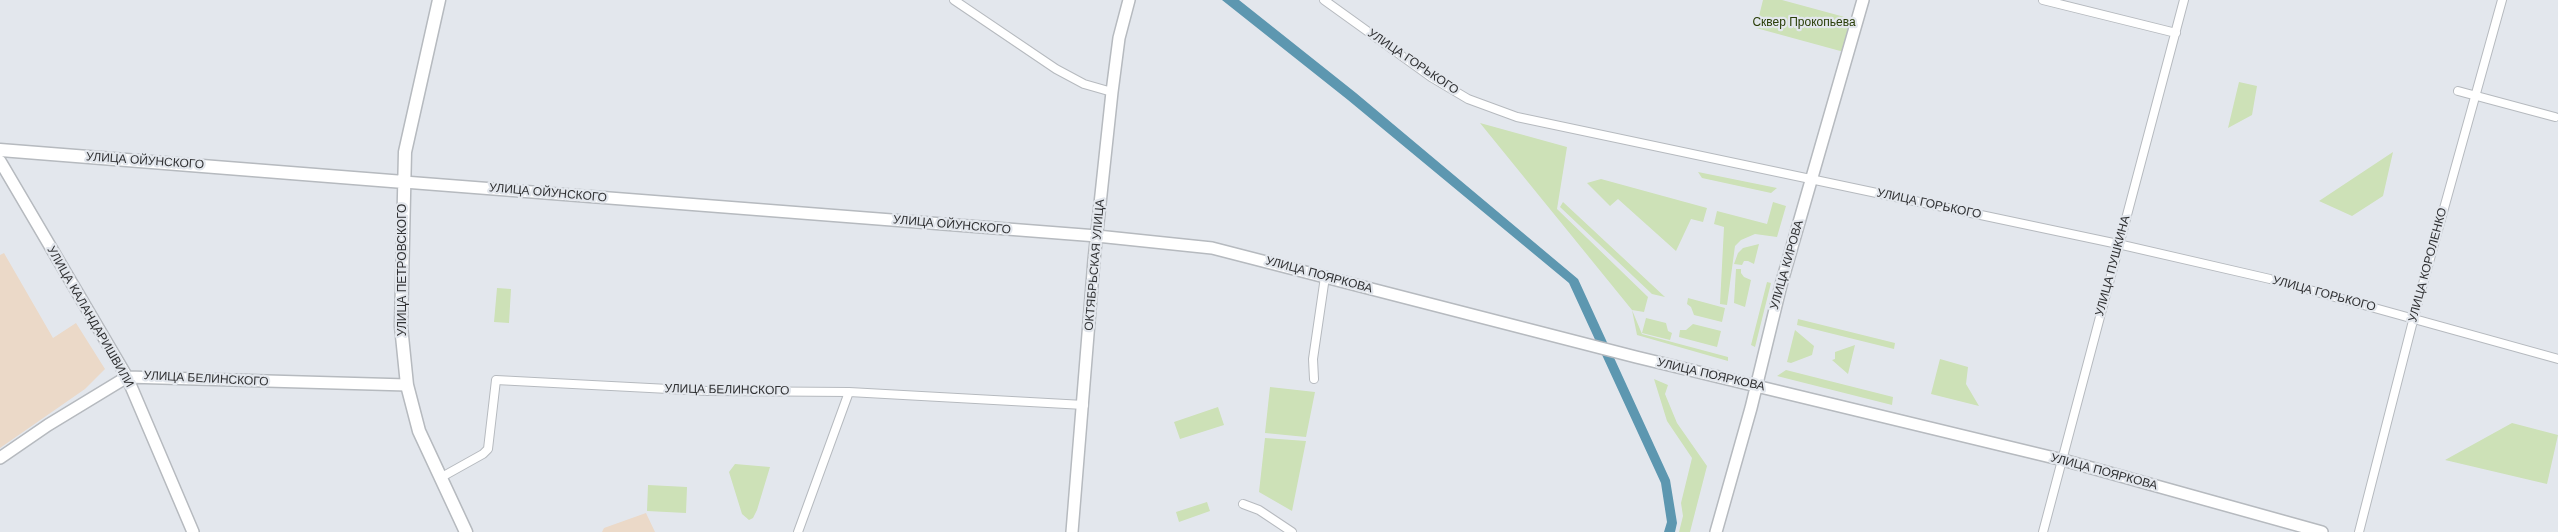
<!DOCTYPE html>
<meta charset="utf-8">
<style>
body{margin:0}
canvas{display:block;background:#e3e7ed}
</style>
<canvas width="2558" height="532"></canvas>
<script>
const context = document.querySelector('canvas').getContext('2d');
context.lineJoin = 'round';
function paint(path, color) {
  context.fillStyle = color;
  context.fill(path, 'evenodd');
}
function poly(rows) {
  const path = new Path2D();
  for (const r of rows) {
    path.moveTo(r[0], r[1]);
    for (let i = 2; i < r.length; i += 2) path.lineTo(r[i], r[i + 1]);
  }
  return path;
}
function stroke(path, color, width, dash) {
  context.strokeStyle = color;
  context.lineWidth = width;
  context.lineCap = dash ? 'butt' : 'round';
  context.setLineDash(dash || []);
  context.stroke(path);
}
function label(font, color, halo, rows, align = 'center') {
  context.font = font + ' Arial,sans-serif';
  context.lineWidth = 4.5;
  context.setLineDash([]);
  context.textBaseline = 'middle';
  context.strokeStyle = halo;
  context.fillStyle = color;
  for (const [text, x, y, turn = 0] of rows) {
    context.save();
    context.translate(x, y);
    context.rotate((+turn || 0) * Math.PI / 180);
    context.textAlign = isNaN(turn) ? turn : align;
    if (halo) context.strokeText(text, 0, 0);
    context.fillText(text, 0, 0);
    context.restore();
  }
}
paint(poly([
 [4,253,53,338,76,323,105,369,85,389,0,448,0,255],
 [646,513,655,532,602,532,604,528]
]), '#ebd9c8');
paint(poly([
 [1763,0,1782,0,1852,19,1844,52,1756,28],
 [2239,82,2257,86,2252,115,2228,128],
 [1480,123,1567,147,1557,209,1648,297,1644,312,1632,310,1642,334,1728,357,1728,361,1637,335,1632,310],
 [2393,152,2383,196,2352,216,2319,201],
 [1698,172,1777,188,1771,193,1702,178],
 [1601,179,1707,208,1703,222,1691,219,1676,251,1618,199,1610,206,1587,183],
 [1563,202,1665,297,1652,294,1560,207],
 [1773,202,1786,206,1777,237,1755,234,1741,240,1735,246,1727,305,1720,304,1724,227,1714,224,1717,211,1767,224],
 [1759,244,1754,264,1748,261,1744,261,1742,265,1734,264,1738,253,1743,248],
 [1736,269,1741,269,1741,273,1744,277,1751,280,1745,307,1734,303],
 [1767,282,1771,283,1755,347,1751,345],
 [497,288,511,289,509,323,494,322],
 [1688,298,1725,308,1722,322,1694,315,1691,307,1687,304],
 [1646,318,1666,323,1668,331,1672,333,1670,340,1642,333],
 [1798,319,1895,343,1894,349,1797,325],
 [1693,324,1721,331,1717,347,1679,337,1680,330,1686,330],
 [1795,330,1814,346,1812,355,1791,363,1787,362],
 [1855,345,1848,374,1832,360,1835,359,1835,352],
 [1940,359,1968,367,1966,384,1979,406,1931,394],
 [1786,370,1893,397,1892,405,1777,376],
 [1654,379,1668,385,1665,394,1677,423,1707,466,1690,532,1679,532,1683,516,1681,503,1692,458,1667,421],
 [1270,387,1315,392,1306,437,1265,433],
 [1218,407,1224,425,1180,439,1174,422],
 [2512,423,2558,435,2547,484,2445,460],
 [1265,438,1306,441,1292,511,1259,492],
 [735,464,770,467,757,510,753,518,749,520,742,514,729,472],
 [648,485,687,487,686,513,647,511],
 [1207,502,1210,511,1179,522,1176,512]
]), '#cde1b7');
paint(poly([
 [1222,0,1239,0,1356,93,1578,279,1670,480,1677,523,1675,532,1664,532,1667,522,1661,483,1569,283,1348,100]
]), '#5d97b0');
const street = poly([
 [954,0,1056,69,1084,84,1112,92],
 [1324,0,1431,77,1468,99,1517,117,2118,244,2270,279,2558,359],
 [2043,0,2176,33],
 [2458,91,2555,117],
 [1314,379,1313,359,1325,277],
 [440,478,483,454,488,449,496,380,707,391,849,392,1084,405],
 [1243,504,1259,510,1292,532],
 [798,532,849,392],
 [2043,532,2184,0],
 [2359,532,2416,309,2502,0]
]);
const secondary = poly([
 [0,161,127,377,193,532],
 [404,182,1097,236,1212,248,1636,357,2063,460,2322,532],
 [0,458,48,425,127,377,407,385],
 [1072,532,1094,260,1112,92,1119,38,1129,0],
 [1716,532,1751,408,1781,285,1863,0]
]);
const primary = poly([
 [439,0,405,152,401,326,407,385,419,431,466,532],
 [0,150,404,182]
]);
stroke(street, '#b6babf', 10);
stroke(secondary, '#b6babf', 14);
stroke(primary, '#b6babf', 15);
stroke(street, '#fff', 8);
stroke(secondary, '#fff', 11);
stroke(primary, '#fff', 12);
label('12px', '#2a3e08', '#e3e7ed', [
 ["Сквер Прокопьева",1804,23]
]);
label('12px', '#303133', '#e3e7ed', [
 ["УЛИЦА ГОРЬКОГО",1413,62,34],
 ["УЛИЦА ОЙУНСКОГО",145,161,4],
 ["УЛИЦА ОЙУНСКОГО",548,193,5],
 ["УЛИЦА ГОРЬКОГО",1929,204,12],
 ["УЛИЦА ОЙУНСКОГО",952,225,5],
 ["ОКТЯБРЬСКАЯ УЛИЦА",1095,265,-85],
 ["УЛИЦА КИРОВА",1787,265,-74],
 ["УЛИЦА КОРОЛЕНКО",2428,265,-75],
 ["УЛИЦА ПУШКИНА",2113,266,-75],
 ["УЛИЦА ПЕТРОВСКОГО",403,270,-90],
 ["УЛИЦА ПОЯРКОВА",1319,275,15],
 ["УЛИЦА ГОРЬКОГО",2324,294,15],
 ["УЛИЦА КАЛАНДАРИШВИЛИ",90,317,60],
 ["УЛИЦА ПОЯРКОВА",1711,375,13],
 ["УЛИЦА БЕЛИНСКОГО",206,379,3],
 ["УЛИЦА БЕЛИНСКОГО",727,390,1],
 ["УЛИЦА ПОЯРКОВА",2104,472,15]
]);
</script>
